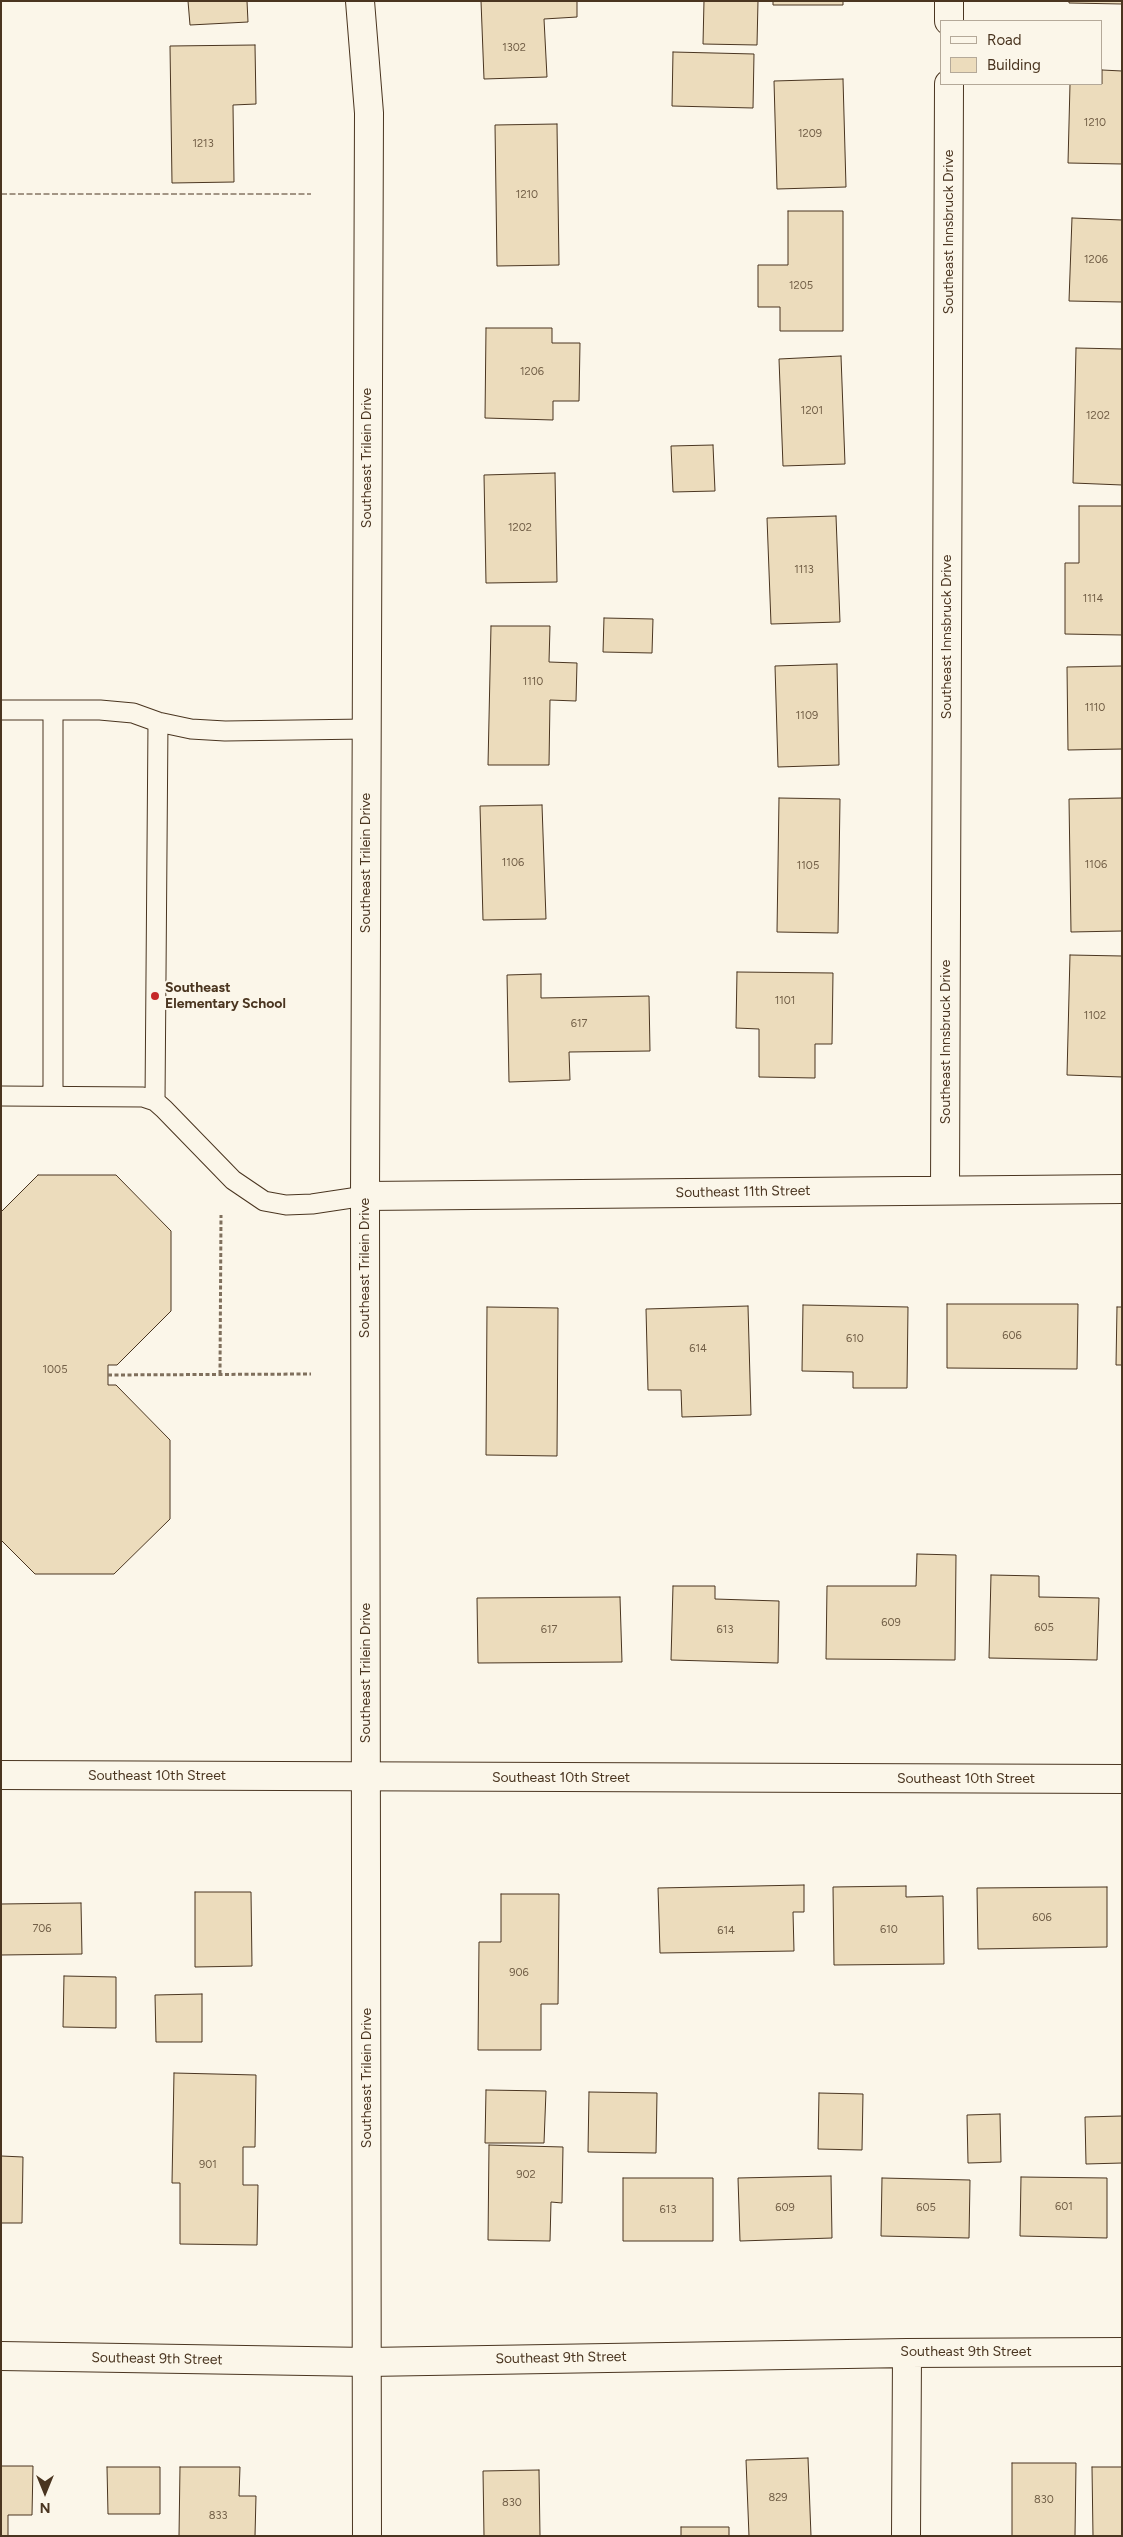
<!DOCTYPE html>
<style>
body{margin:0}
#map{position:relative;width:1123px;height:2537px;overflow:hidden;background:#fbf6e9;font-family:Figtree,sans-serif}
canvas{display:block}
.frame{position:absolute;inset:0;border:2px solid #4a3520;pointer-events:none}
.legend{position:absolute;left:940px;top:20px;width:162px;height:65px;box-sizing:border-box;background:#fbf6e9;border:1px solid #b4a999;margin:0;padding:6px 9px;list-style:none;font-size:15px;color:#4a3520}
.legend li{display:flex;align-items:center;gap:10px;height:25px}
.legend b{width:25px;border:1px solid #b4a999}
.north{position:absolute;left:20px;top:2467px;width:50px;height:50px;-webkit-text-stroke:4px #fbf6e9;paint-order:stroke;rotate:180deg;font-size:14px;font-weight:700;line-height:20px;text-align:center;color:#4a3520}
.north::after{content:'';display:block;margin:auto;width:18px;height:22px;background:#4a3520;clip-path:polygon(50% 0,100% 100%,50% 72%,0 100%)}
</style>
<div id="map">
<canvas width="1123" height="2537"></canvas>
<div class="frame"></div>
<ul class="legend">
<li><b style="height:6px;background:#fbf6e9"></b>Road</li>
<li><b style="height:14px;background:#ecdcbc"></b>Building</li>
</ul>
<div class="north">N</div>
</div>
<script>
const context = document.querySelector('canvas').getContext('2d');
context.lineJoin = 'round';
function paint(path, color) {
  context.fillStyle = color;
  context.fill(path, 'evenodd');
}
function poly(rows) {
  const path = new Path2D();
  for (const r of rows) {
    path.moveTo(r[0], r[1]);
    for (let i = 2; i < r.length; i += 2) path.lineTo(r[i], r[i + 1]);
  }
  return path;
}
function stroke(path, color, width, dash) {
  context.strokeStyle = color;
  context.lineWidth = width;
  context.lineCap = dash ? 'butt' : 'round';
  context.setLineDash(dash || []);
  context.stroke(path);
}
function label(font, color, halo, rows, align = 'center') {
  context.font = font + ' Figtree,sans-serif';
  context.lineWidth = 4;
  context.setLineDash([]);
  context.textBaseline = 'middle';
  context.strokeStyle = halo;
  context.fillStyle = color;
  for (const [text, x, y, turn = 0] of rows) {
    context.save();
    context.translate(x, y);
    context.rotate((+turn || 0) * Math.PI / 180);
    context.textAlign = isNaN(turn) ? turn : align;
    if (halo) context.strokeText(text, 0, 0);
    context.fillText(text, 0, 0);
    context.restore();
  }
}
const building = poly([
 [188,1,247,1,248,22,190,25,188,1],
 [481,1,577,1,577,17,544,19,547,77,484,79,481,1],
 [704,1,758,1,757,45,703,44,704,1],
 [773,1,843,1,843,5,773,5,773,1],
 [1069,1,1122,1,1122,4,1069,3,1069,1],
 [255,45,256,104,233,105,234,182,172,183,170,46,255,45],
 [673,52,754,54,753,108,672,106,673,52],
 [1102,70,1122,71,1122,164,1068,163,1070,84,1102,84,1102,70],
 [843,79,846,187,777,189,774,81,843,79],
 [557,124,559,265,497,266,495,125,557,124],
 [788,211,843,211,843,331,780,331,780,307,758,307,758,265,788,265,788,211],
 [1072,218,1122,220,1122,302,1069,301,1072,218],
 [486,328,552,328,552,343,580,343,579,401,553,401,553,420,485,418,486,328],
 [1076,348,1122,349,1122,485,1073,483,1076,348],
 [841,356,845,464,783,466,779,359,841,356],
 [713,445,715,491,673,492,671,446,713,445],
 [555,473,557,582,486,583,484,475,555,473],
 [1079,506,1122,506,1122,635,1065,634,1065,563,1079,563,1079,506],
 [836,516,840,622,771,624,767,518,836,516],
 [604,618,653,619,652,653,603,652,604,618],
 [491,626,550,626,549,662,577,663,576,701,550,700,549,765,488,765,491,626],
 [837,664,839,765,778,767,775,666,837,664],
 [1122,666,1122,749,1068,750,1067,667,1122,666],
 [779,798,840,799,838,933,777,932,779,798],
 [1122,798,1122,931,1071,932,1069,799,1122,798],
 [542,805,546,919,483,920,480,806,542,805],
 [1070,955,1122,956,1122,1077,1067,1075,1070,955],
 [737,972,833,973,832,1044,815,1044,815,1078,759,1077,759,1029,736,1028,737,972],
 [541,974,541,998,649,996,650,1051,569,1052,570,1080,509,1082,507,975,541,974],
 [38,1175,116,1175,171,1231,171,1311,117,1365,108,1365,108,1385,116,1385,170,1440,170,1519,114,1574,35,1574,1,1540,1,1212,38,1175],
 [947,1304,1078,1304,1077,1369,947,1368,947,1304],
 [803,1305,908,1307,907,1388,853,1388,853,1372,802,1371,803,1305],
 [748,1306,751,1415,682,1417,681,1390,648,1390,646,1309,748,1306],
 [487,1307,558,1308,557,1456,486,1455,487,1307],
 [1117,1307,1122,1307,1122,1365,1116,1365,1117,1307],
 [917,1554,956,1555,955,1660,826,1659,827,1586,916,1586,917,1554],
 [991,1575,1039,1576,1039,1597,1099,1598,1097,1660,989,1658,991,1575],
 [673,1586,715,1586,715,1599,779,1601,778,1663,671,1660,673,1586],
 [620,1597,622,1662,478,1663,477,1598,620,1597],
 [804,1885,804,1912,793,1912,794,1951,660,1953,658,1888,804,1885],
 [906,1886,906,1897,943,1896,944,1964,834,1965,833,1887,906,1886],
 [1107,1887,1107,1947,978,1949,977,1888,1107,1887],
 [195,1892,251,1892,252,1966,195,1967,195,1892],
 [501,1894,559,1894,558,2004,541,2004,541,2050,478,2050,479,1942,501,1942,501,1894],
 [81,1903,82,1954,1,1955,1,1904,81,1903],
 [64,1976,116,1977,116,2028,63,2027,64,1976],
 [202,1994,202,2042,156,2042,155,1995,202,1994],
 [174,2073,256,2075,255,2147,243,2147,243,2185,258,2185,257,2245,180,2244,180,2183,172,2183,174,2073],
 [486,2090,546,2091,544,2143,485,2143,486,2090],
 [589,2092,657,2093,656,2153,588,2152,589,2092],
 [819,2093,863,2094,862,2150,818,2149,819,2093],
 [1000,2114,1001,2162,968,2163,967,2115,1000,2114],
 [1122,2116,1122,2163,1086,2164,1085,2117,1122,2116],
 [489,2145,563,2147,562,2203,551,2202,550,2241,488,2240,489,2145],
 [1,2156,23,2157,22,2223,1,2223,1,2156],
 [831,2176,832,2238,740,2241,738,2178,831,2176],
 [1021,2177,1107,2178,1107,2238,1020,2236,1021,2177],
 [623,2178,713,2178,713,2241,623,2241,623,2178],
 [882,2178,970,2180,969,2238,881,2236,882,2178],
 [808,2458,811,2536,749,2536,746,2460,808,2458],
 [1012,2463,1076,2463,1075,2536,1012,2536,1012,2463],
 [1,2466,33,2466,32,2515,8,2515,8,2536,1,2536,1,2466],
 [107,2467,160,2467,160,2514,108,2514,107,2467],
 [180,2467,240,2467,239,2496,256,2496,255,2536,179,2536,180,2467],
 [1092,2467,1122,2467,1122,2536,1093,2536,1092,2467],
 [539,2470,540,2536,484,2536,483,2471,539,2470],
 [681,2527,729,2527,729,2536,681,2536,681,2527]
]);
paint(building, '#ecdcbc');
stroke(building, '#4a3520', 1);
const lane = poly([
 [1,710,100,710,133,713,158,722,191,729,225,731,366,729],
 [53,710,53,1096],
 [1,1096,143,1097,155,1101,164,1109,233,1180,264,1201,286,1205,312,1204,365,1196],
 [155,1101,158,722]
]);
const street = poly([
 [949,21,949,1],
 [945,1190,949,84],
 [365,1196,1122,1189],
 [1,1775,1122,1779],
 [1,2356,368,2362,907,2353,1122,2352],
 [906,2536,907,2353]
]);
const secondary = poly([
 [360,1,369,113,365,1196,367,2536]
]);
stroke(lane, '#4a3520', 21);
stroke(street, '#4a3520', 30);
stroke(secondary, '#4a3520', 30);
stroke(poly([
 [220,1374,221,1215],
 [108,1375,311,1374]
]), '#7f6f5c', 3, [4, 2.5]);
stroke(lane, '#fbf6e9', 19);
stroke(street, '#fbf6e9', 28);
stroke(secondary, '#fbf6e9', 28);
stroke(poly([
 [1,194,311,194]
]), '#4a3520', 1, [6, 2.5]);
for (const [x, y, r, color] of [
 [155,996,5,"#c62828"]
]) {
  const dot = new Path2D();
  dot.arc(x, y, r, 0, 2 * Math.PI);
  context.fillStyle = color;
  context.fill(dot);
  stroke(dot, '#fbf6e9', 2);
}
label('11px', '#725f47', null, [
 ["1302",514,48],
 ["1210",1095,123],
 ["1209",810,134],
 ["1213",203,144],
 ["1210",527,195],
 ["1206",1096,260],
 ["1205",801,286],
 ["1206",532,372],
 ["1201",812,411],
 ["1202",1098,416],
 ["1202",520,528],
 ["1113",804,570],
 ["1114",1093,599],
 ["1110",533,682],
 ["1110",1095,708],
 ["1109",807,716],
 ["1106",513,863],
 ["1106",1096,865],
 ["1105",808,866],
 ["1101",785,1001],
 ["1102",1095,1016],
 ["617",579,1024],
 ["606",1012,1336],
 ["610",855,1339],
 ["614",698,1349],
 ["1005",55,1370],
 ["609",891,1623],
 ["605",1044,1628],
 ["617",549,1630],
 ["613",725,1630],
 ["606",1042,1918],
 ["706",42,1929],
 ["610",889,1930],
 ["614",726,1931],
 ["906",519,1973],
 ["901",208,2165],
 ["902",526,2175],
 ["601",1064,2207],
 ["609",785,2208],
 ["605",926,2208],
 ["613",668,2210],
 ["829",778,2498],
 ["830",1044,2500],
 ["830",512,2503],
 ["833",218,2516]
]);
label('14px', '#4a3520', '#fbf6e9', [
 ["Southeast Innsbruck Drive",949,232,-90],
 ["Southeast Trilein Drive",367,458,-90],
 ["Southeast Innsbruck Drive",947,637,-90],
 ["Southeast Trilein Drive",366,863,-90],
 ["Southeast Innsbruck Drive",946,1042,-90],
 ["Southeast 11th Street",743,1192,-1],
 ["Southeast Trilein Drive",365,1268,-90],
 ["Southeast Trilein Drive",366,1673,-90],
 ["Southeast 10th Street",157,1776],
 ["Southeast 10th Street",561,1778],
 ["Southeast 10th Street",966,1779],
 ["Southeast Trilein Drive",367,2078,-90],
 ["Southeast 9th Street",966,2352],
 ["Southeast 9th Street",561,2358,-1],
 ["Southeast 9th Street",157,2359,1]
]);
label('bold 14px', '#4a3520', '#fbf6e9', [
 ["Southeast",165,988],
 ["Elementary School",165,1004]
], 'left');
</script>
